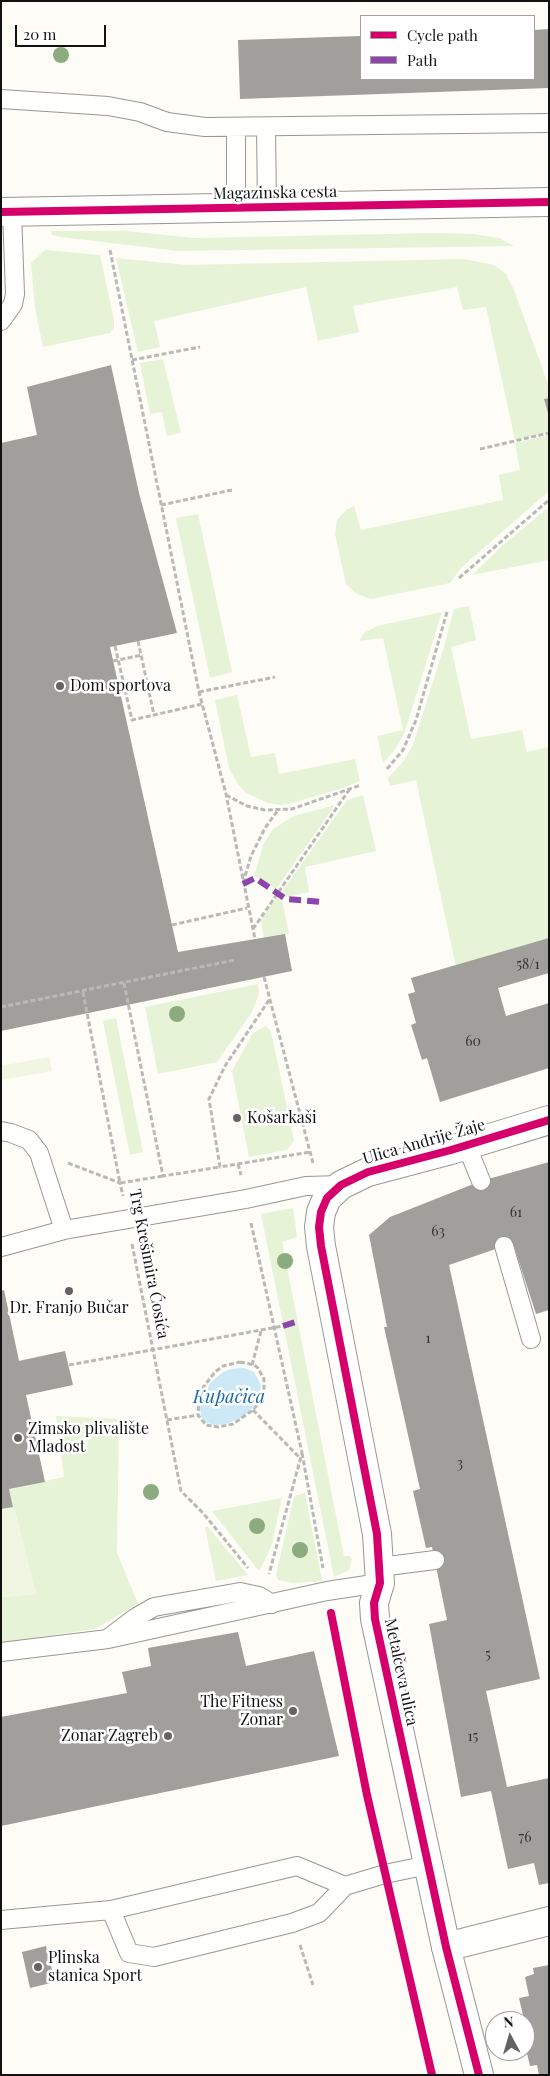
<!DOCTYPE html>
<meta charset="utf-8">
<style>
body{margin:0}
#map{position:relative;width:550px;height:2076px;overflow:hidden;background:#fdfcf7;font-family:"Playfair Display",serif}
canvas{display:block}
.frame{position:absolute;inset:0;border:2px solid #111;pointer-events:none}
.legend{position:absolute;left:360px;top:15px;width:175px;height:65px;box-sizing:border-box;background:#fff;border:1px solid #a0a0a0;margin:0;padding:6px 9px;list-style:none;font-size:15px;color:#111}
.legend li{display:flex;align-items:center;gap:10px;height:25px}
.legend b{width:25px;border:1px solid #a0a0a0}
.north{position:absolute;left:485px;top:2011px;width:50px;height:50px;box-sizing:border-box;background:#fff;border:1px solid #a0a0a0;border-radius:50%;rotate:354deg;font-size:14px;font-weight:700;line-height:20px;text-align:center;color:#111}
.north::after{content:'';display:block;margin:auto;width:18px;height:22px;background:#646362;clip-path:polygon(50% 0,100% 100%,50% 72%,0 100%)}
.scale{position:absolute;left:15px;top:25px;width:91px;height:22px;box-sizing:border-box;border:2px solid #111;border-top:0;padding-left:6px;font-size:15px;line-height:18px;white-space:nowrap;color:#111;-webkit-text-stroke:4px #fff;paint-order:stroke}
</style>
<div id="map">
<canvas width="550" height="2076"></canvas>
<div class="frame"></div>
<ul class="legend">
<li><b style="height:6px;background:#d6006c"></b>Cycle path</li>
<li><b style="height:6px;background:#8e44ad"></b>Path</li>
</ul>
<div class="north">N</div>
<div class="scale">20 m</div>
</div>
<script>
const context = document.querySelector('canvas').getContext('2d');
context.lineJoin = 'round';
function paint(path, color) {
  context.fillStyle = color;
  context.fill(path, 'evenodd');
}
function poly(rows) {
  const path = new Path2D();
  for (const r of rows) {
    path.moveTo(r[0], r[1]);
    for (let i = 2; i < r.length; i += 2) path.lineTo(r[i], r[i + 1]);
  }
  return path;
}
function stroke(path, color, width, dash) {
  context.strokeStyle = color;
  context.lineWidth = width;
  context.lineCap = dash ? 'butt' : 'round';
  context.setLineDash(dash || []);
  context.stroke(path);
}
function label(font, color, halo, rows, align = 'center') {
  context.font = font + ' "Playfair Display",serif';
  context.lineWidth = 5;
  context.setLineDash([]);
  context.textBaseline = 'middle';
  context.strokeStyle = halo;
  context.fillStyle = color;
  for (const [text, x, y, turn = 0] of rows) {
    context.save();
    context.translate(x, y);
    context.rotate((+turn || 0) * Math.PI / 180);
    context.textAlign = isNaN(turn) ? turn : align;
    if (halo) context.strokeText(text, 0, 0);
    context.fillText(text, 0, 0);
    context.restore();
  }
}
paint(poly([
 [51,231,126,231,195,238,436,233,473,234,499,238,514,246,178,251,61,237,52,235],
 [45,250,100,255,114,320,114,327,110,333,43,347,35,308,31,263],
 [116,258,187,265,464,259,494,265,506,274,514,290,549,387,549,398,544,400,549,414,549,432,515,440,486,307,463,310,457,287,353,306,359,332,318,341,306,287,154,321,160,347,138,352],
 [163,359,181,433,167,436,162,412,150,414,140,363],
 [549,435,549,491,462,567,450,583,371,599,357,594,346,584,335,534,337,520,346,510,354,506,361,530,503,500,499,475,520,470,515,443],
 [549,507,549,560,472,575,503,545],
 [198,514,232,672,210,678,176,518],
 [469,606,476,640,451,647,471,739,522,730,527,752,549,747,549,938,456,967,416,780,390,786,388,778,402,763,413,745,444,647,454,609],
 [442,612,405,731,396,748,383,763,377,736,403,730,383,638,359,641,364,633,377,626],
 [237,695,251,757,275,753,279,774,355,759,360,781,343,788,289,804,280,805,268,803,246,793,238,784,229,768,215,700],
 [363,795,376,851,305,867,309,892,288,897,281,893,347,800],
 [335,805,276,889,254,876,264,843,273,829,294,816],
 [278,896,282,899,289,934,264,938,261,920],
 [258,984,259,994,252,1012,217,1062,158,1074,145,1007],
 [116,1018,143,1152,130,1155,103,1021],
 [266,1026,271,1031,294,1141,287,1150,249,1157,232,1071,253,1033],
 [293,1208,297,1237,282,1242,344,1556,350,1556,352,1559,349,1570,334,1577,261,1214],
 [56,1416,119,1419,117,1553,138,1604,95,1629,1,1643,1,1597,36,1594,9,1489,64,1477],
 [305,1493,322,1581,293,1583,278,1580,276,1575,294,1496],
 [282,1498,272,1544,260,1570,258,1570,212,1511],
 [205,1527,208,1527,248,1575,216,1581]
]), '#e7f3d7');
paint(poly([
 [49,1057,52,1071,1,1080,1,1066],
 [4,1290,19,1360,65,1351,73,1385,26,1395,45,1482,9,1490,36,1594,1,1597,1,1291]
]), '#f0f6e1');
paint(poly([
 [244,1368,254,1372,261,1385,259,1395,252,1408,243,1417,226,1424,214,1425,205,1422,201,1416,200,1407,210,1383,223,1372,231,1369]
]), '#cde8f7');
paint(poly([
 [549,29,549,88,240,99,238,40,361,36,361,79,534,79,534,30],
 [111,365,139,493,177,633,110,647,178,952,285,934,292,971,1,1031,1,443,37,435,27,387],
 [549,398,549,413,548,413,544,399],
 [549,938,549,973,498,988,506,1016,549,1003,549,1068,440,1102,427,1058,422,1060,411,1025,416,1023,408,994,415,992,411,978],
 [549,1162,549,1310,536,1314,513,1243,449,1265,540,1679,486,1691,507,1787,549,1778,549,1883,539,1885,534,1863,508,1869,491,1791,461,1797,429,1624,447,1620,432,1547,426,1548,413,1491,420,1489,384,1327,387,1327,369,1235,390,1217,481,1181],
 [4,1290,19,1361,65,1351,73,1385,26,1395,45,1482,9,1489,13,1507,1,1509,1,1291],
 [238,1632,246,1666,314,1651,339,1756,1,1826,1,1717,127,1693,122,1672,151,1666,148,1648],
 [46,1946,55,1982,30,1988,22,1952],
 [549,1965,549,2075,539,2075,537,2065,530,2066,525,2045,525,2042,529,2041,519,1998,529,1996,525,1977,534,1974,533,1968]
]), '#a19f9c');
const service = poly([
 [1,99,108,106,140,112,167,122,205,127,549,123],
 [236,127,236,207],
 [266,127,267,207],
 [1,321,13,304,15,294,12,212],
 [1,1131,11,1133,29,1140,39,1153,64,1230,1,1247],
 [466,1144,481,1181],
 [64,1230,246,1199,306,1186,341,1185],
 [504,1246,531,1339],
 [380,1567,435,1560],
 [110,1637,135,1618,154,1607,240,1592,259,1596,272,1604],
 [1,1652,108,1639,327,1591,380,1583],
 [111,1910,129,1953,154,1957,292,1923,319,1913,345,1886],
 [1,1920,111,1910,297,1866,345,1886,385,1874,428,1865]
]);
const minor = poly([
 [446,1947,549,1921]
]);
const tertiary = poly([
 [1,212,549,202],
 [479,2075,446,1947,375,1619,374,1603,380,1583,377,1534,321,1246,319,1227,321,1212,327,1198,341,1185,368,1172,451,1150,549,1120]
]);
stroke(service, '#979795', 20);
stroke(minor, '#979795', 30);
stroke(tertiary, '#979795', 30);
stroke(poly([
 [110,250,199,692,226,794,255,939],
 [132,360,200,347],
 [480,449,549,433],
 [161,505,232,490],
 [459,578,549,500],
 [138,641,154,715],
 [115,646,132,720,202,704],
 [113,661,142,655],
 [199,692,275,677],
 [387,769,403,750,416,720,447,612],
 [226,795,247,806,265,810,292,809,361,785],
 [243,883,251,856,265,828,278,810],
 [172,925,247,908],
 [253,929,349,790],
 [264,977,313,1163],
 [124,983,163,1176,220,1167],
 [83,992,120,1183,163,1176],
 [269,1000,225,1066,209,1099,220,1167,310,1152],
 [1,1007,235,960],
 [68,1163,120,1183,123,1196],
 [238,1164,241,1175],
 [251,1223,302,1453,269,1574],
 [132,1244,181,1491,203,1513,248,1568],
 [240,1362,254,1365,258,1368,264,1379,264,1393,258,1404,253,1410,233,1424,218,1427,206,1425,198,1415,199,1398,202,1389,215,1372,223,1366,240,1362],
 [69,1365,283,1326],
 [252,1365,261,1331],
 [253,1410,300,1458],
 [167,1420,198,1415],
 [302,1453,323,1568],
 [300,1945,313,1985]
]), '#b9b9b8', 3, [5, 2.5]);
stroke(service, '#fffffe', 18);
stroke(minor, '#fffffe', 28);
stroke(tertiary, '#fffffe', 28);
stroke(poly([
 [243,884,255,878,286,899,322,902],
 [283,1326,299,1321]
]), '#8e44ad', 6, [12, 6]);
stroke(poly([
 [1,212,549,202],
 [331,1613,367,1795,432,2075],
 [479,2075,446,1947,375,1619,374,1603,380,1583,377,1534,321,1246,319,1227,321,1212,327,1198,341,1185,368,1172,451,1150,549,1120]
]), '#d6006c', 8);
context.fillStyle = '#8cac80';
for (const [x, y] of [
 [61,55],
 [177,1014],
 [285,1261],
 [151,1492],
 [257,1526],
 [300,1550]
]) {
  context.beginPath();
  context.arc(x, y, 8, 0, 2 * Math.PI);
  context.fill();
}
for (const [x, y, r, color] of [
 [60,686,5,"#646362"],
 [237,1118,5,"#646362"],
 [69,1291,5,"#646362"],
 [18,1438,5,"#646362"],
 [293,1711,5,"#646362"],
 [168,1736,5,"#646362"],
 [38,1967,5,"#646362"]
]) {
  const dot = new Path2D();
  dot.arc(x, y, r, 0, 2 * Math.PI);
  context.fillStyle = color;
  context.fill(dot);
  stroke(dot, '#fff', 2);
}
label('14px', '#353434', null, [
 ["58/1",528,965],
 ["60",473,1042],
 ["61",516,1213],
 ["63",438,1232],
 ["1",428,1339],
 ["3",460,1464],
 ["5",488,1655],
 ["15",473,1737],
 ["76",525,1838]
]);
label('16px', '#111', '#fff', [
 ["Magazinska cesta",275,193,-1],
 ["Ulica Andrije Žaje",424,1142,-16],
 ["Trg Krešimira Ćosića",149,1264,79],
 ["Metalčeva ulica",401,1672,78]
]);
label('16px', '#111', '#fff', [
 ["Dom sportova",70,686],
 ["Košarkaši",247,1118],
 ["Dr. Franjo Bučar",69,1308,"center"],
 ["Zimsko plivalište",28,1429],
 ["Mladost",28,1447],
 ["The Fitness",283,1702,"right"],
 ["Zonar",283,1720,"right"],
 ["Zonar Zagreb",158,1736,"right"],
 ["Plinska",48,1958],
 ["stanica Sport",48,1976]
], 'left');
label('italic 18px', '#1768a6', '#fff', [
 ["Kupačica",229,1397]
]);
</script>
